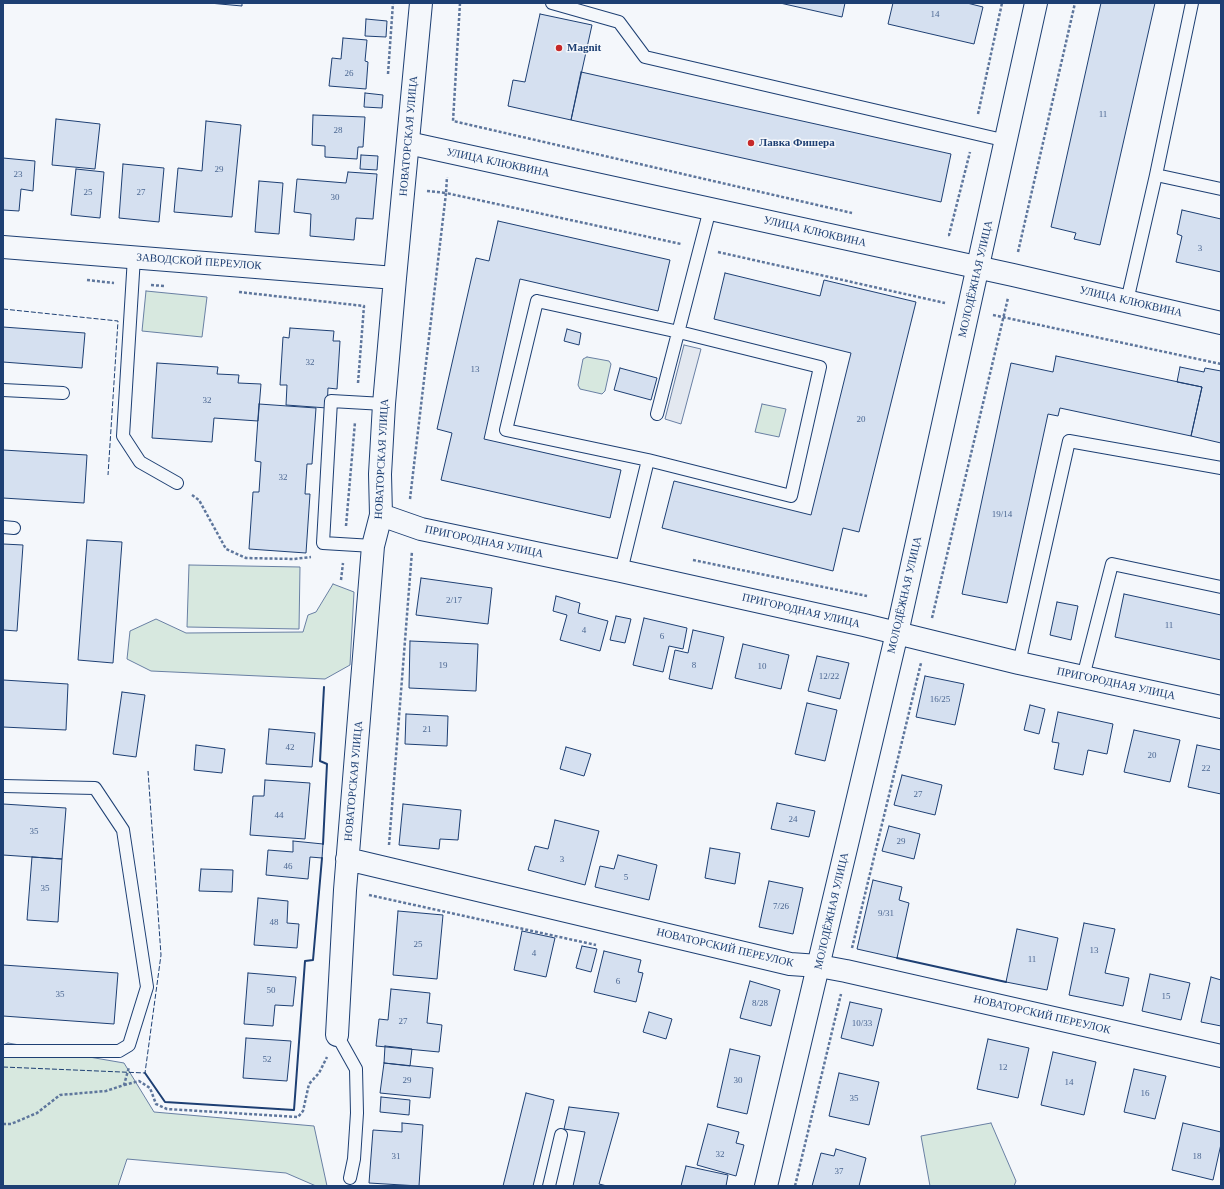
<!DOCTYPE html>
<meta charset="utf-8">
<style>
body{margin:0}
#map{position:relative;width:1224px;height:1189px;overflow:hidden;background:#f4f7fb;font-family:"Times New Roman",serif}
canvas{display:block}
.frame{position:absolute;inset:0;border:4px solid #1d3f73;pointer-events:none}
</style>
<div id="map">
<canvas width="1224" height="1189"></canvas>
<div class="frame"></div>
</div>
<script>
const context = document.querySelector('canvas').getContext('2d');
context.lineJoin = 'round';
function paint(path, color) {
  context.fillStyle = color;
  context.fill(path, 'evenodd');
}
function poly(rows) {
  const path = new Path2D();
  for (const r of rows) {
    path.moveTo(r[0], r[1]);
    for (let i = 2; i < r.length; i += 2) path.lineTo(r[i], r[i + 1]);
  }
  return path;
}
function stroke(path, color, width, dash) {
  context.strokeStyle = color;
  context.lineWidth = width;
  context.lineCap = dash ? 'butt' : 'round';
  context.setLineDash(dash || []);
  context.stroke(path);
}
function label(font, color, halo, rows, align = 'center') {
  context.font = font + ' "Times New Roman",serif';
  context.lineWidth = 3;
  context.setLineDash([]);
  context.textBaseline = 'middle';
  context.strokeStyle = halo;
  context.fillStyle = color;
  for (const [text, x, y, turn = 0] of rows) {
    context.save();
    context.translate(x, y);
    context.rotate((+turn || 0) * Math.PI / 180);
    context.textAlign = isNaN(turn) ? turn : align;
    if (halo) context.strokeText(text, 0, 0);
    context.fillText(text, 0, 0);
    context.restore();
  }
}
const green = poly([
 [146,291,207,297,202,337,142,331,146,291],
 [587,357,609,361,611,364,605,391,602,394,580,389,578,385,583,359,587,357],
 [762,404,786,409,779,437,755,432,762,404],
 [189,565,300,567,299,629,187,627,189,565],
 [333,584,354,592,350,665,325,679,151,671,127,659,130,631,156,619,186,633,303,632,308,615,316,612,333,584],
 [8,1043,124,1063,154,1112,314,1126,327,1186,316,1186,286,1173,127,1159,118,1186,3,1186,3,1045,8,1043],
 [991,1123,1016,1181,1014,1186,930,1186,921,1136,991,1123]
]);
paint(green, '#d7e8df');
stroke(green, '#687fa3', 1);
const parking = poly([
 [684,345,701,349,681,424,665,419,684,345]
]);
paint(parking, '#e3e8f0');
stroke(parking, '#687fa3', 1);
const building = poly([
 [209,3,242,3,242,6,209,3],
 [780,3,845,3,842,17,780,3],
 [893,3,967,3,983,7,974,44,888,24,893,3],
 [1101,3,1155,3,1100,245,1074,239,1076,233,1051,227,1101,3],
 [540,14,592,25,571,120,508,106,513,80,525,82,540,14],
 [366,19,387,21,386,37,365,36,366,19],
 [343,38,367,40,365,61,368,62,366,89,329,86,332,58,341,59,343,38],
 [581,72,951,154,941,202,571,120,581,72],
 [365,93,383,95,382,108,364,107,365,93],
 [313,115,365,117,363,147,358,147,357,159,325,157,325,146,312,145,313,115],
 [56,119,100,124,95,169,52,165,56,119],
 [206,121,241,125,232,217,174,212,178,168,202,171,206,121],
 [361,155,378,156,377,170,360,169,361,155],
 [3,158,35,161,33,191,21,189,19,211,3,210,3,158],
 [123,164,164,168,159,222,119,218,123,164],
 [76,169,104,172,100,218,71,215,76,169],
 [348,172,377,174,373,219,356,218,354,240,310,236,311,214,294,212,297,179,346,183,348,172],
 [259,181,283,183,279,234,255,232,259,181],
 [1182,210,1221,219,1221,272,1176,262,1182,236,1177,234,1182,210],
 [498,221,670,260,658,311,520,279,484,439,621,470,610,518,441,480,452,433,437,429,476,258,489,261,498,221],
 [725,273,820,296,824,280,916,302,859,532,843,528,833,571,662,528,674,481,811,515,851,353,714,319,725,273],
 [3,327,85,333,82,368,3,362,3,327],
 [290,328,334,331,333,341,340,341,337,389,328,388,327,408,286,405,287,385,280,385,283,337,289,338,290,328],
 [567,329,581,333,579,345,564,341,567,329],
 [1056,356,1202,387,1191,436,1060,408,1058,416,1048,414,1007,603,962,594,1011,363,1053,372,1056,356],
 [157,363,218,367,217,374,239,375,238,383,261,384,258,421,214,418,212,442,152,438,157,363],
 [1180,367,1204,372,1205,368,1221,371,1221,443,1191,436,1202,387,1177,382,1180,367],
 [620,368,657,378,651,400,614,390,620,368],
 [259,404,316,408,312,464,307,464,305,494,310,494,306,553,249,549,253,492,259,492,261,462,255,461,259,404],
 [3,450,87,455,84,503,3,498,3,450],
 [87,540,122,542,113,663,78,660,87,540],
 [3,544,23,545,17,631,3,630,3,544],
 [421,578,492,588,488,624,416,615,421,578],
 [1124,594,1221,615,1221,660,1115,637,1124,594],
 [556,596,580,603,578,613,608,621,600,651,560,640,567,615,553,611,556,596],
 [1057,602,1078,606,1071,640,1050,635,1057,602],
 [616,616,631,619,625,643,610,640,616,616],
 [644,618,687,628,683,649,669,646,663,672,633,665,644,618],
 [693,630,724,637,712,689,669,679,675,650,688,653,693,630],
 [410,641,478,644,476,691,409,688,410,641],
 [743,644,789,655,781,689,735,678,743,644],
 [817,656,849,663,840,699,808,691,817,656],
 [925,676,964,684,955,725,916,717,925,676],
 [3,680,68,684,66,730,3,727,3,680],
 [122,692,145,695,136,757,113,754,122,692],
 [807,703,837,710,825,761,795,754,807,703],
 [1030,705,1045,709,1039,734,1024,730,1030,705],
 [1058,712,1113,724,1107,754,1088,750,1083,775,1054,769,1059,743,1052,742,1058,712],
 [406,714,448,716,447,746,405,744,406,714],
 [269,729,315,733,312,767,266,764,269,729],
 [1134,730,1180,740,1170,782,1124,772,1134,730],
 [196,745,225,749,222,773,194,770,196,745],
 [1197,745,1221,750,1221,794,1188,787,1197,745],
 [566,747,591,754,584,776,560,769,566,747],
 [902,775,942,785,935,815,894,805,902,775],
 [265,780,310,783,305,839,250,835,253,796,264,796,265,780],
 [777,803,815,811,809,837,771,829,777,803],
 [3,804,66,808,62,859,3,855,3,804],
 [403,804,461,810,458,840,440,839,439,849,399,845,403,804],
 [555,820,599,831,585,885,528,870,535,846,548,849,555,820],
 [889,826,920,834,914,859,882,851,889,826],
 [293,841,323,844,322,858,310,857,308,879,266,875,268,850,293,852,293,841],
 [710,848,740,853,735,884,705,878,710,848],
 [618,855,657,865,649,900,595,887,600,866,614,869,618,855],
 [32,857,62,859,58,922,27,920,32,857],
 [201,869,233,870,232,892,199,891,201,869],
 [873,880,902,887,899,900,909,903,897,958,857,949,873,880],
 [769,881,803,888,793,934,759,927,769,881],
 [258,898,288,901,287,923,299,924,297,948,254,945,258,898],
 [398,911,443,915,437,979,393,975,398,911],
 [1084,923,1115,929,1105,973,1129,978,1123,1006,1069,995,1084,923],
 [1017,929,1058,938,1047,990,1006,982,1017,929],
 [522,931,555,938,546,977,514,970,522,931],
 [582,946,597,949,591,972,576,968,582,946],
 [604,951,641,960,638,972,643,973,636,1002,594,992,604,951],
 [3,965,118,973,114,1024,3,1016,3,965],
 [248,973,296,977,293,1006,275,1005,273,1026,244,1024,248,973],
 [1150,974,1190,983,1181,1020,1142,1011,1150,974],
 [1211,977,1221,980,1221,1026,1201,1022,1211,977],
 [750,981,780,990,771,1026,740,1018,750,981],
 [391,989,430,993,427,1023,442,1025,439,1052,376,1046,379,1019,388,1020,391,989],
 [850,1002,882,1009,873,1046,841,1038,850,1002],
 [649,1012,672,1019,666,1039,643,1032,649,1012],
 [246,1038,291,1041,287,1081,243,1078,246,1038],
 [988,1039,1029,1048,1018,1098,977,1089,988,1039],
 [385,1046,412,1049,410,1066,384,1063,385,1046],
 [730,1049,760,1056,747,1114,717,1107,730,1049],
 [1053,1052,1096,1062,1084,1115,1041,1105,1053,1052],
 [384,1063,433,1068,430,1098,380,1093,384,1063],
 [1134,1069,1166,1076,1155,1119,1124,1112,1134,1069],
 [839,1073,879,1082,869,1125,829,1116,839,1073],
 [526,1093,554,1100,533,1186,503,1186,526,1093],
 [381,1097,410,1100,409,1115,380,1112,381,1097],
 [569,1107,619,1113,599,1184,607,1186,573,1186,585,1132,564,1129,569,1107],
 [402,1123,423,1125,419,1186,369,1183,373,1130,402,1132,402,1123],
 [1183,1123,1221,1132,1221,1144,1213,1180,1172,1170,1183,1123],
 [708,1124,739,1132,736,1143,744,1145,736,1176,697,1165,708,1124],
 [836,1149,866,1158,859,1186,812,1186,821,1153,834,1156,836,1149],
 [686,1166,728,1175,726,1186,681,1186,686,1166]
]);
paint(building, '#d5e0f0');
stroke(building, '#1d3f73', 1);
const service = poly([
 [552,3,619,22,645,57,1007,141],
 [1156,175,1192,3],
 [134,257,123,436,140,462,177,483],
 [537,301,679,332,820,367,791,496,648,460,506,430,537,301],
 [1127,301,1156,175,1221,189],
 [3,390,63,393],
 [657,414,710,209],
 [3,527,14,528],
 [373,546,323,543,331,401,384,404],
 [621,571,648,460],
 [1019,663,1069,441,1221,468],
 [1083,677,1112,564,1221,587],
 [3,786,95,788,123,830,147,987,129,1045,119,1051,3,1051],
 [337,1035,356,1069,357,1113,354,1159,350,1178],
 [549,1186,561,1135]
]);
const minor = poly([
 [408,143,1013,275,1221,323],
 [347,859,790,964,819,966,846,971,1221,1056],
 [337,1035,345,890,373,546,381,515]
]);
const tertiary = poly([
 [421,3,395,278,384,404,380,474,381,515,421,529,621,571,864,625,1019,663,1221,707],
 [3,247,395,278],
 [766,1186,897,633,1036,3]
]);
stroke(service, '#1d3f73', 14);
stroke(minor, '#1d3f73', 24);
stroke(tertiary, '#1d3f73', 24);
stroke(poly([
 [460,3,453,121,852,213],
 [388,74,393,3],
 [978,114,1002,3],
 [427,191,446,193,447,177],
 [948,235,949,235,970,152],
 [718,252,945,303],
 [1018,252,1075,3],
 [87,280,114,283],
 [151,285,164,286],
 [239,292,364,306,358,383],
 [993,315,1221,364],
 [192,495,199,500,226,549,246,558,294,559,311,557],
 [410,499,446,193,681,244],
 [346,526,355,422],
 [693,560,867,596],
 [341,580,343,563],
 [932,618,1008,298],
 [389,845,412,551],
 [369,895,596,945],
 [852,948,921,663],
 [124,1085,139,1081,150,1088,156,1104,167,1109,298,1117,303,1111,309,1084,319,1073,327,1057],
 [3,1124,11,1124,37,1113,60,1095,106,1091,124,1085,129,1067],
 [795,1186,841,994]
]), '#5e769c', 2.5, [3, 2]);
stroke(service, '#f4f7fb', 12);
stroke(minor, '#f4f7fb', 22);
stroke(tertiary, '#f4f7fb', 22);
stroke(poly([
 [3,309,118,321,108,475],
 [3,1067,145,1073,161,955,148,771]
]), '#1d3f73', 1, [5, 2]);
stroke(poly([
 [323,844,327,764,320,761,324,687],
 [897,958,1006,982],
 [145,1073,165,1102,294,1110,305,961,313,960,322,858]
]), '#1d3f73', 2);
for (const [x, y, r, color] of [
 [559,48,4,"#c62828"],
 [751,143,4,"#c62828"]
]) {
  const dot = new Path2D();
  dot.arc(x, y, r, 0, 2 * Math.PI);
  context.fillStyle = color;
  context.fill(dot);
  stroke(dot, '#f4f7fb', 1.5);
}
label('9px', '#4b6792', null, [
 ["14",935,15],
 ["26",349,74],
 ["11",1103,115],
 ["28",338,131],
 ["29",219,170],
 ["23",18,175],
 ["25",88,193],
 ["27",141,193],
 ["30",335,198],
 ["3",1200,249],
 ["32",310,363],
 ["13",475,370],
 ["32",207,401],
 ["20",861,420],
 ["32",283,478],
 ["19/14",1002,515],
 ["2/17",454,601],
 ["11",1169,626],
 ["4",584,631],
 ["6",662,637],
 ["19",443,666],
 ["8",694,666],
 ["10",762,667],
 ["12/22",829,677],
 ["16/25",940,700],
 ["21",427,730],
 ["42",290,748],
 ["20",1152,756],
 ["22",1206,769],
 ["27",918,795],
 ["44",279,816],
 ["24",793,820],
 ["35",34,832],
 ["29",901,842],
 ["3",562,860],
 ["46",288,867],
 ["5",626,878],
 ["35",45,889],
 ["7/26",781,907],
 ["9/31",886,914],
 ["48",274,923],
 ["25",418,945],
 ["13",1094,951],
 ["4",534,954],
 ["11",1032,960],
 ["6",618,982],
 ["50",271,991],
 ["35",60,995],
 ["15",1166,997],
 ["8/28",760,1004],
 ["27",403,1022],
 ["10/33",862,1024],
 ["52",267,1060],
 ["12",1003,1068],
 ["29",407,1081],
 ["30",738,1081],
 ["14",1069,1083],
 ["16",1145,1094],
 ["35",854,1099],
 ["32",720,1155],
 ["31",396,1157],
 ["18",1197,1157],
 ["37",839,1172]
]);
label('bold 11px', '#1d3f73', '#f4f7fb', [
 ["Magnit",567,48],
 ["Лавка Фишера",759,143]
], 'left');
label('11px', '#1d3f73', '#f4f7fb', [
 ["НОВАТОРСКАЯ УЛИЦА",409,136,-85],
 ["УЛИЦА КЛЮКВИНА",498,163,12],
 ["УЛИЦА КЛЮКВИНА",815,232,13],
 ["ЗАВОДСКОЙ ПЕРЕУЛОК",199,262,4],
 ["МОЛОДЁЖНАЯ УЛИЦА",976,279,-77],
 ["УЛИЦА КЛЮКВИНА",1131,302,13],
 ["НОВАТОРСКАЯ УЛИЦА",382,459,-87],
 ["ПРИГОРОДНАЯ УЛИЦА",484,542,12],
 ["МОЛОДЁЖНАЯ УЛИЦА",905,595,-77],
 ["ПРИГОРОДНАЯ УЛИЦА",801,611,13],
 ["ПРИГОРОДНАЯ УЛИЦА",1116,684,12],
 ["НОВАТОРСКАЯ УЛИЦА",354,781,-85],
 ["МОЛОДЁЖНАЯ УЛИЦА",832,911,-77],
 ["НОВАТОРСКИЙ ПЕРЕУЛОК",725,948,13],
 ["НОВАТОРСКИЙ ПЕРЕУЛОК",1042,1015,13]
]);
</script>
